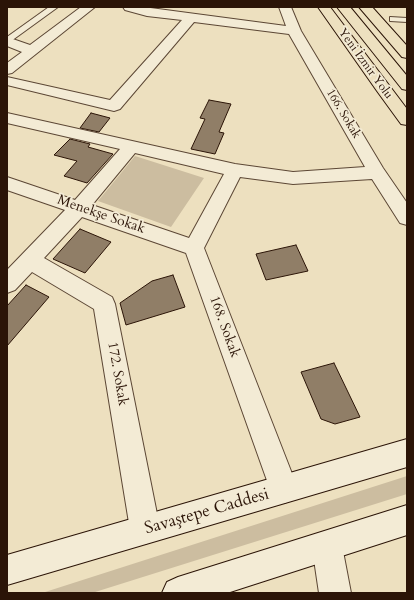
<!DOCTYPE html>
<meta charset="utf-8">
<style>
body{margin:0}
#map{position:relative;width:414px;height:600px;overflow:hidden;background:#ede0bf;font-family:Cardo,serif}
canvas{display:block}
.frame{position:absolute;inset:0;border:8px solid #2b1407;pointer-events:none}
</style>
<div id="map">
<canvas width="414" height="600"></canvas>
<div class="frame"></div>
</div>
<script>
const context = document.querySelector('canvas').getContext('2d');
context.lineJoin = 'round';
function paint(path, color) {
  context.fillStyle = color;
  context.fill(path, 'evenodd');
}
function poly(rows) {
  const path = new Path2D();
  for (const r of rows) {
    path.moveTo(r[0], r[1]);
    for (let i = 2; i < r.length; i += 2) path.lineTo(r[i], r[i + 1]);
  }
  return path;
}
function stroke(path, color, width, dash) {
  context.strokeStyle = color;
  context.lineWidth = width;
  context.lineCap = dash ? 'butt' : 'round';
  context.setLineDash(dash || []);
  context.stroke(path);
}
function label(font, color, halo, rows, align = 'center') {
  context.font = font + ' Cardo,serif';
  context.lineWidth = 3.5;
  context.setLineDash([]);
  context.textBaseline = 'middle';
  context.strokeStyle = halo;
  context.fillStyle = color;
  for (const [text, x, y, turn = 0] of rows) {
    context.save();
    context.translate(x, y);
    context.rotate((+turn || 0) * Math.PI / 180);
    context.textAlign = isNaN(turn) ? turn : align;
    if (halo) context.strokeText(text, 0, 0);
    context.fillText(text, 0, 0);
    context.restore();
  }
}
paint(poly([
 [135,156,204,178,171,227,98,201],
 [407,476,407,494,92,593,42,593]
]), '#ccbda0');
const building = poly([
 [209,100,231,104,219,132,224,133,215,154,191,149,205,119,200,118,209,100],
 [91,113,110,118,99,132,80,128,91,113],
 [70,139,90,144,88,147,113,154,87,183,64,176,77,161,54,155,70,139],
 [80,229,111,242,85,273,53,259,80,229],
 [296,245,308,271,266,280,256,254,296,245],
 [173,275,185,307,126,325,120,303,152,281,173,275],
 [26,285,49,297,7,346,7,306,26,285],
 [334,363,360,417,335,424,321,419,301,372,334,363]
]);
paint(building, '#907e67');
stroke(building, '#2b1407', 1);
const service = poly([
 [49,7,58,7,7,44,7,37,49,7],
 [390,17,407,18,407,22,390,21,390,17]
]);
const minor = poly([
 [81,7,95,7,12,73,7,74,7,63,22,52,7,46,7,37,30,45,81,7],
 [123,7,143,7,286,26,279,7,291,7,301,31,383,168,407,203,407,225,400,223,372,179,293,184,240,177,204,248,298,489,294,499,284,503,274,499,270,489,186,253,82,217,44,258,112,297,115,304,160,529,155,539,145,544,135,539,130,529,94,309,32,272,15,290,7,293,7,270,65,210,7,190,7,177,75,200,120,149,7,123,7,113,235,164,293,172,365,167,289,34,194,22,120,109,114,111,7,85,7,77,110,100,182,20,147,16,125,10,123,7],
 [135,153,224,174,189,238,92,205,135,153],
 [327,531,338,535,342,546,351,593,319,593,312,546,316,535,327,531]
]);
const secondary = poly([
 [407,439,407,467,7,585,7,555,407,439],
 [407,505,407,535,227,593,162,593,167,582,178,577,407,505]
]);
const trunk = poly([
 [318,7,330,7,407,109,407,125,401,124,377,91,318,7],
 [337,7,350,7,407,76,407,90,402,89,337,7],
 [359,7,372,7,407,46,407,58,402,57,359,7]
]);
stroke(service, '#5c4735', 2);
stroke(minor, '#5c4735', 2);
stroke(secondary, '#2b1407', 2);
stroke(trunk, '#2b1407', 2);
paint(service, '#f3ebd5');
paint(minor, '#f3ebd5');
paint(secondary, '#f3ebd5');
paint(trunk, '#ede0bf');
label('12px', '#2b1407', '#f3ebd5', [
 ["Yeni İzmir Yolu",365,64,54],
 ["166. Sokak",343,114,59]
]);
label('14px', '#2b1407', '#f3ebd5', [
 ["Menekşe Sokak",101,215,19],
 ["168. Sokak",224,327,70],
 ["172. Sokak",117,374,80]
]);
label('17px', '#2b1407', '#f3ebd5', [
 ["Savaştepe Caddesi",207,512,-16]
]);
</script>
